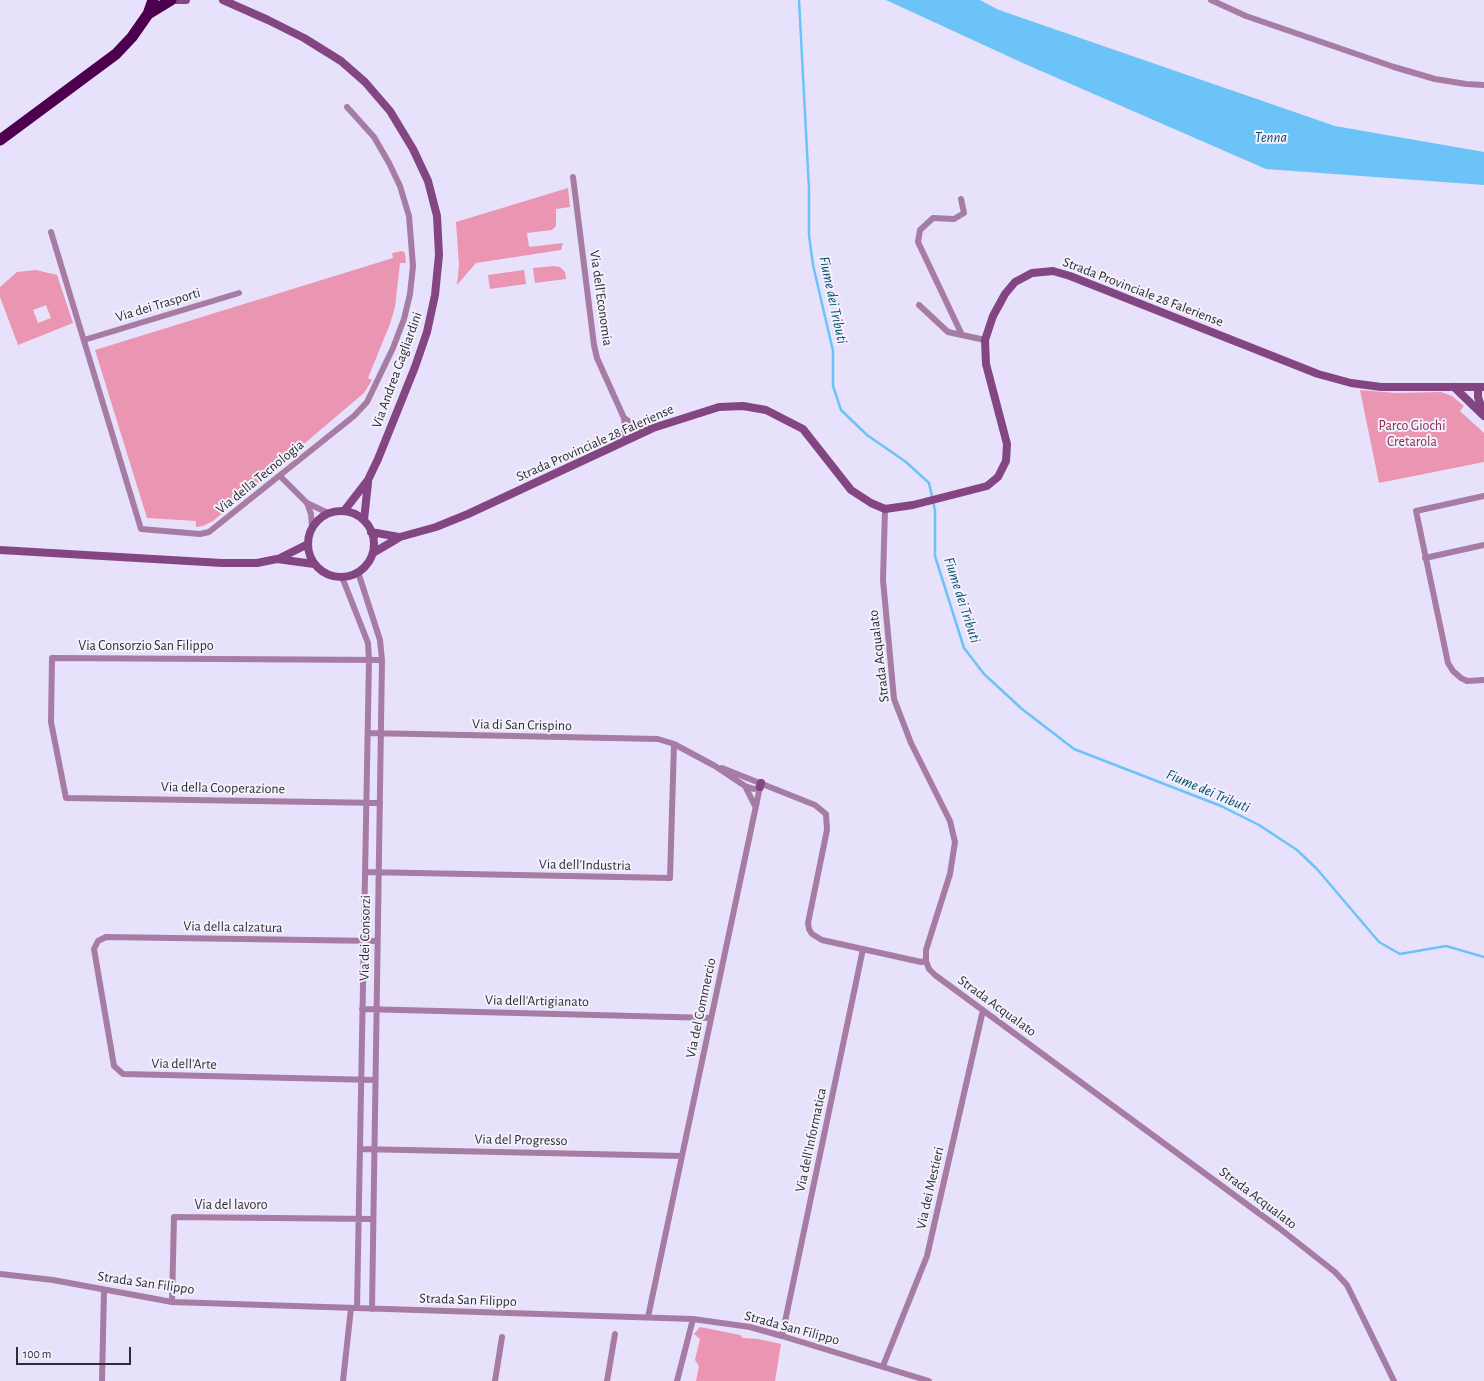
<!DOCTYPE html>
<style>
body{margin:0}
#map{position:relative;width:1484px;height:1381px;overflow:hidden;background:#e8e1fb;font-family:"Alegreya Sans",sans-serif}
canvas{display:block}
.scale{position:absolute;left:16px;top:1347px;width:115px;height:18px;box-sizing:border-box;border:2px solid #2f2c36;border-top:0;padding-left:5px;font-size:12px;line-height:14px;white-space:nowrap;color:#2f2c36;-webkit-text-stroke:3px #f3f1fb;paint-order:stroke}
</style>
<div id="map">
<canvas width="1484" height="1381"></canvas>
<div class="scale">100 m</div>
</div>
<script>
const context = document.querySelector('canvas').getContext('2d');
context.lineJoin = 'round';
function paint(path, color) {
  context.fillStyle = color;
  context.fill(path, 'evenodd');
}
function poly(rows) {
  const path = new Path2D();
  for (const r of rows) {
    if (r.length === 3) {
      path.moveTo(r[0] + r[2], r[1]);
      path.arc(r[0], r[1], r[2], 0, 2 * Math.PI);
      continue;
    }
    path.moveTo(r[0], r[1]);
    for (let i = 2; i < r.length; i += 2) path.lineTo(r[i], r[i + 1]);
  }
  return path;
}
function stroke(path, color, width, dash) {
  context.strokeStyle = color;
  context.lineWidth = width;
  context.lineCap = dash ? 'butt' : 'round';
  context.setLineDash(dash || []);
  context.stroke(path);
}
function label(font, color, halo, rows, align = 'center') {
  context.font = font + ' "Alegreya Sans",sans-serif';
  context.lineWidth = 4;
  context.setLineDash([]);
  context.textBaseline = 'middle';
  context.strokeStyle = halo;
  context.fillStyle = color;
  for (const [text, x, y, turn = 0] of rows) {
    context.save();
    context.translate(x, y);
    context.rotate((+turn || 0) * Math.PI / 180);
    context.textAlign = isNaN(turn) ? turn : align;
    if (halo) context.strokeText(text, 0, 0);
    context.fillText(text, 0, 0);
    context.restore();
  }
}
paint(poly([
 [568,188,570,207,556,209,556,226,552,230,527,233,529,247,563,243,561,250,476,263,457,285,459,265,456,222],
 [402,251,405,253,406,263,400,263,395,307,390,324,368,378,372,380,364,393,213,521,203,526,196,527,196,521,147,518,95,350,393,258,392,253],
 [554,266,560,267,565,272,566,279,535,283,533,268],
 [36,270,57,275,73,323,18,345,0,297,0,287,17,272],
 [46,305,51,318,38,323,33,310],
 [524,270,526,284,490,289,488,275],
 [1360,390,1396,393,1441,392,1452,396,1464,406,1460,411,1484,433,1484,462,1379,483],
 [700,1327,740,1335,743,1338,758,1339,781,1344,775,1381,696,1381,699,1366,695,1360,700,1339,694,1334]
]), '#ea95b2');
paint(poly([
 [886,0,980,0,999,10,1335,126,1484,152,1484,185,1266,169,1025,64]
]), '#6bc3f8');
stroke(poly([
 [799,0,809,189,809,235,813,265,833,351,833,386,841,410,867,435,906,462,929,483,935,510,935,556,964,648,984,674,1022,709,1074,749,1221,806,1259,825,1297,850,1317,869,1379,942,1400,954,1446,946,1484,957]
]), '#6bc3f8', 2.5);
stroke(poly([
 [1211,0,1246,16,1394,67,1435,79,1466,84,1484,85],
 [573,177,594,345,597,358,624,418,625,427,623,436,617,443],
 [961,199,964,213,954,219,933,218,920,230,918,242,962,335],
 [51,232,141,529,200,534,209,532,354,416,367,402,393,348,404,319,410,294,413,266,409,216,400,186,389,163,374,137,347,107],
 [919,305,948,332,985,340],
 [84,340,239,293],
 [624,418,638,428,649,428],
 [280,476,307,503,328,513],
 [1484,496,1416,511,1448,663,1453,671,1461,678,1467,681,1484,680],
 [307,503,311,514,312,527],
 [885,509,883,580,894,699,911,743,950,821,955,842,950,874,926,950,926,961,929,969,935,975,1279,1228,1335,1272,1347,1285,1394,1381],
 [1425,558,1484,545],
 [358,572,380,640,382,660,372,1309],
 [342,577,368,643,369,660,357,1308],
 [368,733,658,739,674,744,715,766,745,786,755,806],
 [722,768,815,805,826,814,827,830,808,923,809,929,812,934,822,940,921,962,926,961],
 [380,803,66,798,51,722,52,658,382,660],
 [365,872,670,878,674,744],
 [362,1009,711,1018],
 [375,1080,123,1074,114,1066,94,949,98,941,106,937,377,941],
 [360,1149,682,1156],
 [0,1274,53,1280,172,1302,693,1319,750,1327,782,1336,929,1381],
 [172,1302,174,1217,373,1219],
 [648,1317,760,787,754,789,745,786],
 [782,1336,863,949],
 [883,1366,927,1256,983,1010],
 [102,1381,104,1290],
 [343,1381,351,1308],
 [495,1381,502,1337],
 [607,1381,615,1334],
 [677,1381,693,1319]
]), '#a67ba4', 6);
stroke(poly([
 [171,0,186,0],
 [223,0,268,20,304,38,341,61,365,82,390,111,413,149,428,181,437,216,439,255,435,295,427,332,415,367,378,459,368,480,344,511],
 [1454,387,1484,416],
 [1478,387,1478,397,1483,413],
 [341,544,33],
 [364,520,368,483],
 [371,532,399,537],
 [0,550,222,563,257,563,277,559,314,564],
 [373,553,400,537,436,527,468,514,653,428,719,407,743,406,766,410,803,429,851,490,871,503,885,509,913,505,987,486,998,477,1006,461,1007,444,986,364,985,340,993,316,1005,294,1015,282,1032,273,1053,271,1070,276,1318,374,1351,383,1381,387,1484,387],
 [278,559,308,544],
 [760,787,761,783]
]), '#844683', 8);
stroke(poly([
 [148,14,171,0],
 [0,140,116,54,132,37,148,14,153,0]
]), '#4d004e', 11);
label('14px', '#2f2c36', '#f3f1fb', [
 ["Strada Provinciale 28 Faleriense",1143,292,21],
 ["Via dell'Economia",601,298,82],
 ["Via dei Trasporti",158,305,-17],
 ["Via Andrea Gagliardini",397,370,-70],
 ["Strada Provinciale 28 Faleriense",595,443,-24],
 ["Via della Tecnologia",260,477,-39],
 ["Via Consorzio San Filippo",146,646],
 ["Strada Acqualato",879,656,-97],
 ["Via di San Crispino",522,725,1],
 ["Via della Cooperazione",223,788,1],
 ["Via dell'Industria",585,865,1],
 ["Via della calzatura",233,927,1],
 ["Via dei Consorzi",365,938,-89],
 ["Via dell'Artigianato",537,1001,1],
 ["Strada Acqualato",997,1006,36],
 ["Via del Commercio",701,1008,-78],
 ["Via dell'Arte",184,1064,1],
 ["Via del Progresso",521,1140,1],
 ["Via dell'Informatica",811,1140,-78],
 ["Via dei Mestieri",930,1188,-77],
 ["Strada Acqualato",1258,1198,37],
 ["Via del lavoro",231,1205],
 ["Strada San Filippo",146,1283,8],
 ["Strada San Filippo",468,1300,2],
 ["Strada San Filippo",792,1328,15]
]);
label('14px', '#8e2754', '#f3f1fb', [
 ["Parco Giochi",1412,426],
 ["Cretarola",1412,442]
]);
label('italic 15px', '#034e70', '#f3f1fb', [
 ["Tenna",1271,137],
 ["Fiume dei Tributi",833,300,78],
 ["Fiume dei Tributi",962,600,72],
 ["Fiume dei Tributi",1208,791,23]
]);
</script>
